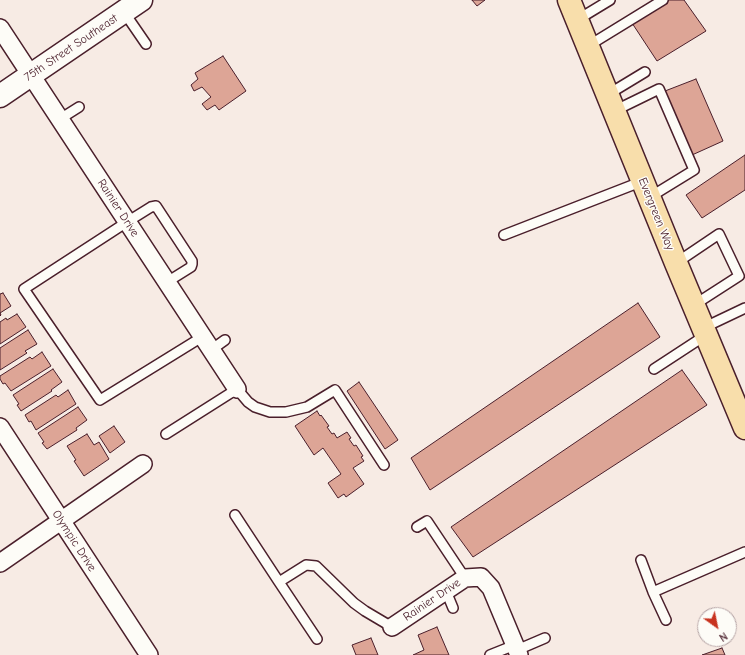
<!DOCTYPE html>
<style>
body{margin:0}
#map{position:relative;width:745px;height:655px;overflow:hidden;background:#f7ebe4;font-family:"Comic Neue",sans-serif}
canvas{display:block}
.north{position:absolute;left:697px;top:607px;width:40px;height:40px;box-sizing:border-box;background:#fdfcf7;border:1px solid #b5a4a5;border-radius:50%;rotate:147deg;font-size:11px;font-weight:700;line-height:16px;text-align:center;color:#4a1f2b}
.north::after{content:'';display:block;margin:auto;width:14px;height:18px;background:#c8321e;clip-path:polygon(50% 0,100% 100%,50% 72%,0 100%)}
</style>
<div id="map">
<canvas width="745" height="655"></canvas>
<div class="north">N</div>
</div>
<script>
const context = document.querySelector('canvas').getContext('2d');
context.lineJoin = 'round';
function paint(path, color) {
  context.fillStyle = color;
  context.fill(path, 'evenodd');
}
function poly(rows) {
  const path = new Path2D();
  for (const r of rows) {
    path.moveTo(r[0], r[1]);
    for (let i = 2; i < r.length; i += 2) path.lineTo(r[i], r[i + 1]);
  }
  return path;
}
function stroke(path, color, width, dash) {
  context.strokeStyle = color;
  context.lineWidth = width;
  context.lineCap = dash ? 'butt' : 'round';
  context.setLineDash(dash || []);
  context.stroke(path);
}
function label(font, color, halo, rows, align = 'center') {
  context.font = font + ' "Comic Neue",sans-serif';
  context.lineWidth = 3;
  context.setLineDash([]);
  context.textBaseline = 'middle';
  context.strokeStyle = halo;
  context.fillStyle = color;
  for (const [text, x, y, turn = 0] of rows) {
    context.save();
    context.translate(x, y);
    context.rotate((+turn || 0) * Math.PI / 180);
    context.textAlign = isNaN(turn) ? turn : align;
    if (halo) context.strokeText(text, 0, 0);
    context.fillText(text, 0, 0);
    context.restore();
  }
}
const building = poly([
 [472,0,485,0,477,6,472,0],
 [667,0,684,0,706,31,657,61,632,23,667,0],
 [223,56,246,91,219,110,215,105,207,110,202,104,211,97,202,87,194,91,191,85,198,79,195,73,223,56],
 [696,79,723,141,692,155,665,91,696,79],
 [745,155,745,190,702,218,686,195,745,155],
 [3,293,11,306,0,313,1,315,0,316,0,294,3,293],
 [638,303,660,337,430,490,411,458,638,303],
 [17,314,26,327,0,344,0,322,6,318,7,320,17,314],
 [28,330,37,344,25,351,27,353,0,370,0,348,28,330],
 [42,352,51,366,11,391,5,383,3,384,0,379,0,376,30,357,32,359,42,352],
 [53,369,62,382,51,390,52,391,21,411,17,405,19,404,13,395,53,369],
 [682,370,707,405,473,557,451,527,682,370],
 [359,382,398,440,385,449,347,391,359,382],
 [68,390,76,404,36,430,31,421,29,422,25,415,56,395,58,397,68,390],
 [78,407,87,420,76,428,77,430,47,449,42,443,44,442,38,433,78,407],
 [317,411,320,416,321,415,329,426,327,427,332,434,334,433,337,438,347,432,351,438,349,439,354,446,356,445,363,456,361,457,364,461,353,468,364,484,346,497,344,494,338,498,328,483,341,474,323,448,314,455,295,426,317,411],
 [114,426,125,442,110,453,99,436,114,426],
 [87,434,94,445,99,442,109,459,84,476,74,461,76,460,67,446,87,434],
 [437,627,449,655,413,655,424,650,418,635,437,627],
 [371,638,378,655,356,655,352,645,371,638],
 [722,648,725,655,702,655,722,648]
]);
paint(building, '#dda596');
stroke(building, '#4a1f2b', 1);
const service = poly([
 [124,12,146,44],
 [577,20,610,0],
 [588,46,663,0],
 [607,95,645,72],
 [614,111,659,89,694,170,650,197],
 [60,119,79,107],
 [504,235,643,181],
 [676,263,719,234,739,276,694,305],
 [167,282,191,267,192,264,192,261,156,206,151,207,127,222,24,289,100,400,202,337],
 [703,328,745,308],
 [211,350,225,340],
 [654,369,706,335],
 [166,434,237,389,248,402,255,407,270,412,286,412,307,407,335,390,384,465],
 [235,515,279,582,306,565,316,566,354,603,365,611,392,627],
 [417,527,427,521,465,578],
 [641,560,653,592],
 [279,582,317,639],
 [446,591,453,608],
 [666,620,653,592,745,552],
 [517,650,545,638],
 [490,655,515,645]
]);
const minor = poly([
 [0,28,237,389],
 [0,427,149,655],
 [0,563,143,464],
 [392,627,465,578,481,577,491,588,519,655]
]);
const tertiary = poly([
 [0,96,141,0]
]);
const primary = poly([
 [569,0,676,263,745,428]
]);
stroke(service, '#4a1f2b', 12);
stroke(minor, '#4a1f2b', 20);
stroke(tertiary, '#4a1f2b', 25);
stroke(primary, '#4a1f2b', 25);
stroke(service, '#fdfcf7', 9);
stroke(minor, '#fdfcf7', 17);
stroke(tertiary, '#fdfcf7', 22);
stroke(primary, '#f8deab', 22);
label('12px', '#4a1f2b', '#fdfcf7', [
 ["75th Street Southeast",71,48,-34],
 ["Rainier Drive",118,208,57],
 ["Evergreen Way",656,214,68],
 ["Olympic Drive",74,541,57],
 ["Rainier Drive",432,600,-34]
]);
</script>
